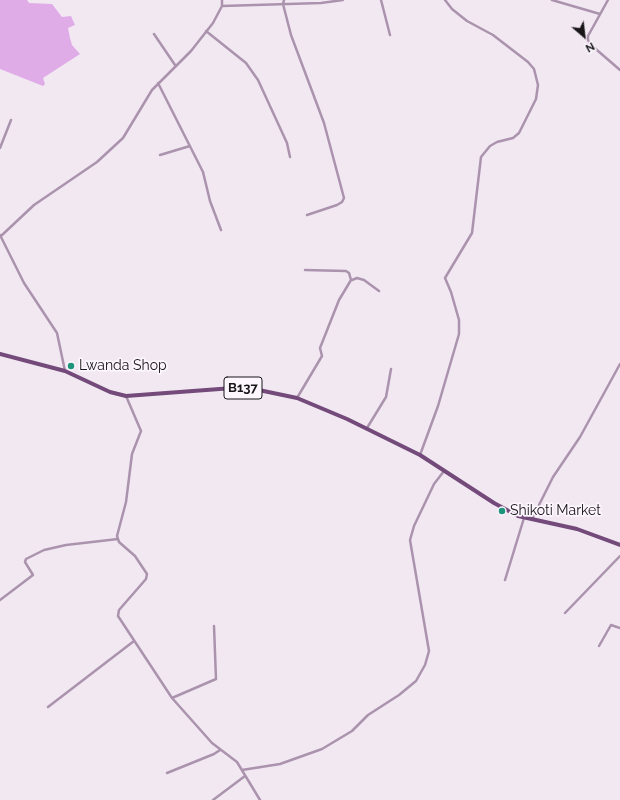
<!DOCTYPE html>
<style>
body{margin:0}
#map{position:relative;width:620px;height:800px;overflow:hidden;background:#f1e8f2;font-family:Raleway,sans-serif}
canvas{display:block}
.north{position:absolute;left:564px;top:16px;width:40px;height:40px;-webkit-text-stroke:3px #fdf6fe;paint-order:stroke;rotate:152deg;font-size:11px;font-weight:700;line-height:16px;text-align:center;color:#191619}
.north::after{content:'';display:block;margin:auto;width:14px;height:18px;background:#191619;clip-path:polygon(50% 0,100% 100%,50% 72%,0 100%)}
</style>
<div id="map">
<canvas width="620" height="800"></canvas>
<div class="north">N</div>
</div>
<script>
const context = document.querySelector('canvas').getContext('2d');
context.lineJoin = 'round';
function paint(path, color) {
  context.fillStyle = color;
  context.fill(path, 'evenodd');
}
function poly(rows) {
  const path = new Path2D();
  for (const r of rows) {
    path.moveTo(r[0], r[1]);
    for (let i = 2; i < r.length; i += 2) path.lineTo(r[i], r[i + 1]);
  }
  return path;
}
function stroke(path, color, width, dash) {
  context.strokeStyle = color;
  context.lineWidth = width;
  context.lineCap = dash ? 'butt' : 'round';
  context.setLineDash(dash || []);
  context.stroke(path);
}
function label(font, color, halo, rows, align = 'center') {
  context.font = font + ' Raleway,sans-serif';
  context.lineWidth = 3.5;
  context.setLineDash([]);
  context.textBaseline = 'middle';
  context.strokeStyle = halo;
  context.fillStyle = color;
  for (const [text, x, y, turn = 0] of rows) {
    context.save();
    context.translate(x, y);
    context.rotate((+turn || 0) * Math.PI / 180);
    context.textAlign = isNaN(turn) ? turn : align;
    if (halo) context.strokeText(text, 0, 0);
    context.fillText(text, 0, 0);
    context.restore();
  }
}
paint(poly([
 [0,0,27,0,29,3,52,4,62,17,71,16,75,25,68,28,70,38,72,45,80,54,43,78,45,84,43,86,0,69]
]), '#e0ace8');
stroke(poly([
 [284,0,283,4,291,35,324,123,344,198,342,202,337,205,307,215],
 [381,0,390,35],
 [552,0,600,14],
 [608,0,588,36,588,40,590,44,620,70],
 [222,6,321,3,343,0],
 [206,31,246,63,258,80,287,143,290,157],
 [154,34,175,65],
 [158,83,203,172,210,201,221,230],
 [0,148,11,120],
 [160,155,190,146],
 [0,235,24,283,57,333,65,371],
 [1,236,34,205,97,162,123,138,152,90,191,51,213,23,222,6,222,0],
 [352,280,357,278,364,280,379,291],
 [126,396,141,431,132,454,126,502,117,536,119,542,135,556,147,574,146,579,119,610,118,616,172,698,212,743,237,762,260,800],
 [297,398,322,356,320,348,339,300,351,280,349,273,346,271,305,270],
 [367,428,386,397,391,369],
 [420,455,438,406,459,334,459,320,451,292,445,278,472,233,481,157,490,146,497,142,513,138,519,133,536,99,538,85,534,69,528,62,493,35,467,21,452,9,445,0],
 [532,519,553,477,580,437,620,364],
 [505,580,524,518],
 [0,600,33,575,25,562,26,559,44,550,66,545,118,539],
 [565,613,620,556],
 [599,646,611,625,620,628],
 [172,698,216,679,214,626],
 [48,707,134,641],
 [242,770,280,764,322,749,352,731,368,715,399,695,416,681,425,665,429,651,410,540,414,526,434,484,444,471],
 [167,773,214,754,220,750],
 [213,800,245,776]
]), '#ab93ae', 2.5);
stroke(poly([
 [0,354,65,371,110,392,126,396,233,388,254,389,297,398,347,419,420,455,494,503,518,516,577,529,620,545]
]), '#734a79', 4);
for (const [x, y, r, color] of [
 [71,366,4,"#1c957b"],
 [502,511,4,"#1c957b"]
]) {
  const dot = new Path2D();
  dot.arc(x, y, r, 0, 2 * Math.PI);
  context.fillStyle = color;
  context.fill(dot);
  stroke(dot, '#fdf6fe', 1.5);
}
for (const [x, y, w] of [
 [243,388,38]
]) {
  const box = new Path2D();
  box.roundRect(x - w / 2, y - 11, w, 22, 3);
  context.fillStyle = '#fdf6fe';
  context.fill(box);
  stroke(box, '#191619', 1);
}
label('bold 13px', '#191619', null, [
 ["B137",243,388]
]);
label('14px', '#191619', '#fdf6fe', [
 ["Lwanda Shop",79,366],
 ["Shikoti Market",510,511]
], 'left');
</script>
